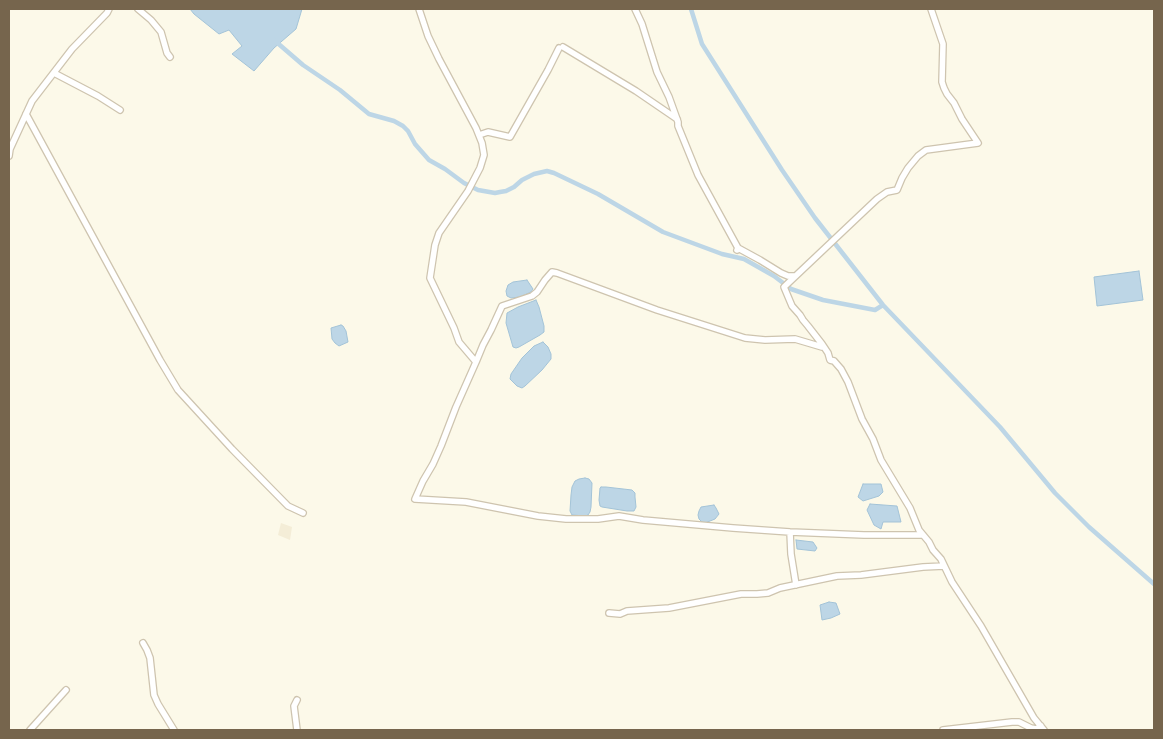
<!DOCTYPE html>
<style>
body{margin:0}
#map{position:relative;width:1163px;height:739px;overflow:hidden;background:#fcf9e9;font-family:Figtree,sans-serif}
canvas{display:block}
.frame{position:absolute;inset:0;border:10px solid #76654d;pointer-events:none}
</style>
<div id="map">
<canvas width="1163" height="739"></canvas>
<div class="frame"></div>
</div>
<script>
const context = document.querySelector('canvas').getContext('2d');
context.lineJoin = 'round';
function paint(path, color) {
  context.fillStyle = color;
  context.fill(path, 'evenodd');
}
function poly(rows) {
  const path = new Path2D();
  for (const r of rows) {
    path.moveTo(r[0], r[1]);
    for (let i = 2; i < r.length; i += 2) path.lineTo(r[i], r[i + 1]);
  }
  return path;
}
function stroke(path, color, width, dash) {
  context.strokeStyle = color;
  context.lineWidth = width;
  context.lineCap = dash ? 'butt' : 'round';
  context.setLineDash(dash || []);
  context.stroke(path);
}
paint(poly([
 [281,523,292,527,290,540,278,535]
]), '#f4edd7');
const water = poly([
 [190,9,302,9,296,29,274,48,254,71,232,54,242,46,229,30,219,34,194,14,190,9],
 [1139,271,1143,300,1097,306,1094,277,1139,271],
 [527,280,533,289,531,292,520,297,511,298,507,296,506,291,508,285,513,282,527,280],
 [536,300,539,307,544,326,544,332,540,335,519,347,516,348,513,347,506,323,507,313,518,307,536,300],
 [341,325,343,326,346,331,348,342,339,346,335,343,332,339,331,328,341,325],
 [543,342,548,347,551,354,551,359,542,370,525,386,522,388,517,386,510,379,511,374,522,358,534,346,543,342],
 [585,478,589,479,592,483,591,507,590,512,588,515,585,516,572,515,570,511,571,495,572,487,575,481,579,479,585,478],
 [863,484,881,484,883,492,879,496,863,501,858,497,863,484],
 [601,487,606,487,632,490,635,493,635,497,636,507,634,511,627,511,602,507,600,506,599,500,600,488,601,487],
 [870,504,897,506,901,522,883,522,881,529,874,525,867,510,870,504],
 [714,505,716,508,719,514,715,519,705,523,702,522,699,519,698,515,699,511,701,507,714,505],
 [796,540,813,542,817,548,815,551,797,549,796,540],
 [829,602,836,603,840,614,831,618,822,620,820,605,829,602]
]);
paint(water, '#bdd6e6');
stroke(water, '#a3c3d7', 1);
stroke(poly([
 [691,9,702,44,782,170,815,218,883,305,1000,427,1055,493,1089,527,1154,584],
 [274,40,303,65,340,90,369,114,394,121,403,126,408,131,415,144,429,160,445,169,464,183,478,190,495,193,500,192,506,191,514,187,522,180,534,174,547,171,554,173,598,194,663,232,722,254,744,259,774,276,791,289,823,300,875,310,883,305]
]), '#bdd6e6', 4.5);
const minor = poly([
 [138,9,151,20,161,32,167,53,170,57],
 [419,9,428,36,439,59,476,128,482,143,484,155,480,168,468,191,439,233,435,245,430,278,454,328,459,342,476,362,456,407,441,446,433,464,423,481,415,499,466,502,538,516,566,519,598,519,619,516,643,520,733,528,790,532,864,535,923,535],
 [635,9,642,24,657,72,669,97,678,122,678,126,698,175,738,248],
 [931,9,943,44,942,82,944,88,947,94,954,103,962,119,978,143,926,150,918,156,908,168,902,178,897,190,887,192,877,199,784,287,792,306,800,315,803,320,808,326,822,344,828,353,830,360,834,361,841,369,848,382,862,419,873,439,881,460,910,508,919,530,929,542,933,550,941,559,952,582,981,626,1034,718,1044,730],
 [563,47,636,91,677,119],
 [54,73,98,96,120,110],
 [26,114,160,360,178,390,232,449,288,506,303,513],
 [479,135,488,132,510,137,548,70,559,48],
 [9,156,10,149,32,101,72,49,107,13,109,9],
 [737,250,738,248,760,260,781,273,788,276,795,276],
 [476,362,483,345,491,330,502,306,532,296,537,292,545,280,552,272,557,273,657,310,745,338,765,340,795,339,822,347],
 [790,532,791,554,796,585],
 [609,613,620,614,627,611,669,608,741,594,757,594,768,593,780,588,837,576,861,575,923,567,944,566],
 [143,643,147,650,150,658,154,695,158,704,174,730],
 [297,700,294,706,297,730],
 [30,730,66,690],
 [943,730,1012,722,1019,722,1031,728,1036,729,1041,726]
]);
stroke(minor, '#cec4af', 8);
stroke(minor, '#fff', 5.5);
</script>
